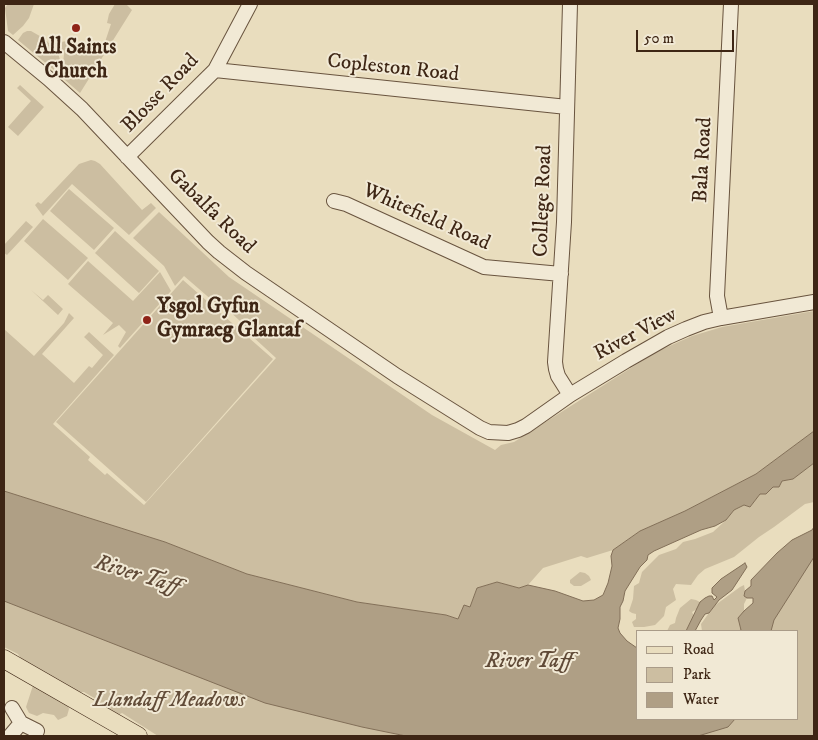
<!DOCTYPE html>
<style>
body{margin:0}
#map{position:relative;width:818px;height:740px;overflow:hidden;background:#e9ddbe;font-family:"IM FELL DW Pica",serif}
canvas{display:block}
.frame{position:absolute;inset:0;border:5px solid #3e2615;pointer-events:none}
.legend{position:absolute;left:636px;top:630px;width:162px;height:90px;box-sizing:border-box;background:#f1e9d5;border:1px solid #a99b88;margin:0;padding:6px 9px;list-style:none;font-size:15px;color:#3e2615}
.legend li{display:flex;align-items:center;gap:10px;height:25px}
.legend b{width:25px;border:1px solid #a99b88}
.scale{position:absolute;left:636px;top:30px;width:98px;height:22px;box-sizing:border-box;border:2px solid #3e2615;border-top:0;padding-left:6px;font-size:15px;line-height:18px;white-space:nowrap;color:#3e2615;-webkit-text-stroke:4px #f1e9d5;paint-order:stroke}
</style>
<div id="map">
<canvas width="818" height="740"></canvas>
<div class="frame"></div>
<ul class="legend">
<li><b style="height:6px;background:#e9ddbe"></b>Road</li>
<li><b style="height:14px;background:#ccbea1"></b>Park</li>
<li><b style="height:14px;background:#af9f85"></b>Water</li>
</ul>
<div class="scale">50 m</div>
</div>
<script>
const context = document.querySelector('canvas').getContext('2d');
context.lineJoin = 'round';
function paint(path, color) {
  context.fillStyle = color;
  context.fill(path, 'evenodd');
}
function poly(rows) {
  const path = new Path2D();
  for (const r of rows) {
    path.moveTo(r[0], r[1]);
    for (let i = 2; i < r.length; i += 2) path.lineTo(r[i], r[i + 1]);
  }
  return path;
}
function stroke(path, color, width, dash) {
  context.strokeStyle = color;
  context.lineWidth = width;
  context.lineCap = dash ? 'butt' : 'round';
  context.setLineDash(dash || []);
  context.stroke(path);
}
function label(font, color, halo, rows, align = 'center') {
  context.font = font + ' "IM FELL DW Pica",serif';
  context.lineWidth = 4;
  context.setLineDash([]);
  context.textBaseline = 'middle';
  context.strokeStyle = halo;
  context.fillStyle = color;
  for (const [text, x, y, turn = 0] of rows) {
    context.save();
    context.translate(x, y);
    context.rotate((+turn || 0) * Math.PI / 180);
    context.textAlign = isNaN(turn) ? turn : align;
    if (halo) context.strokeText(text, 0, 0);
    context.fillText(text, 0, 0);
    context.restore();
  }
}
paint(poly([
 [8,4,34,4,29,18,23,26,13,35,8,31,5,8],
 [115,4,126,4,132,10,80,93,57,73,63,64,64,54,53,43,75,40,76,40,75,44,90,49,92,44,103,48,111,24,107,23,109,14],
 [27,31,31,31,45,39,58,53,60,60,54,70,18,40,23,33],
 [20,85,44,107,18,136,8,127,31,101,17,88],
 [91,160,95,161,100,164,142,210,151,203,156,208,129,235,72,184,43,216,35,205,38,202,41,204,79,164],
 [69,189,114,228,94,250,50,211],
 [159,212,229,277,432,415,495,450,501,445,514,442,656,352,692,336,722,327,814,311,814,431,756,474,685,511,640,531,613,550,587,558,581,556,543,568,528,585,519,588,497,582,477,588,470,607,459,619,446,615,357,602,247,574,165,542,4,491,4,329,34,356,64,323,69,313,74,318,42,354,74,383,89,366,92,368,103,355,84,337,89,332,114,355,53,424,90,457,88,460,105,475,107,473,144,505,276,358,239,324,241,322,224,306,221,308,184,276,175,286,164,266,133,238],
 [43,219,88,258,68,280,24,241],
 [26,221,33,227,7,255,4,253,4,245],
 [115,231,159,271,139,293,95,253],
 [88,261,133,301,160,272,171,291,120,348,118,346,126,332,119,325,103,335,113,323,68,284],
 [183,280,273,359,146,502,56,422],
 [31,290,43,300,48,295,63,309,58,315],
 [814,463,814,502,805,504,774,527,759,537,734,557,705,569,698,575,691,585,676,584,673,589,676,600,666,607,664,616,655,625,644,627,634,627,632,622,636,619,636,614,632,613,629,611,633,599,634,586,639,583,642,572,659,555,676,549,683,542,695,539,713,532,726,520,734,510,744,505,750,507,760,494,782,481,793,479],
 [814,549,814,736,671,736,728,727,735,719,797,719,797,631,764,631],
 [580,572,585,573,589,576,591,580,581,586,574,586,570,583,570,580],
 [744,585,745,591,744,596,747,598,744,604,744,611,739,618,741,630,739,631,702,631,701,624,714,606,740,587],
 [4,599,356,725,406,736,158,736,122,713,118,715,97,702,96,699,84,692,78,692,67,701,69,709,67,716,58,720,54,715,43,713,37,716,29,713,26,707,37,673,22,661,18,654,4,647],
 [691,599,696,600,700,602,697,609,692,612,694,616,686,631,667,631,670,625,675,623,676,618,680,608]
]), '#ccbea1');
const water = poly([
 [814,431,814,463,793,479,782,481,779,487,773,487,766,494,760,494,750,507,744,505,734,510,726,520,715,526,701,530,654,551,648,555,647,560,640,567,625,591,623,601,620,607,620,619,618,628,620,633,627,641,637,648,637,719,735,719,728,727,698,736,406,736,362,727,265,703,4,601,4,491,165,542,247,574,357,602,446,615,458,619,464,605,470,607,477,588,497,582,519,588,528,585,555,591,583,601,594,600,603,595,608,583,612,566,611,556,613,550,640,531,685,511,756,474,814,431],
 [814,527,814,557,774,620,771,631,739,631,741,630,738,618,744,611,753,603,753,598,747,598,744,596,745,591,751,586,751,580,777,553,792,540,812,530,814,527],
 [745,563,747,567,732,590,719,600,709,613,705,614,701,620,695,631,686,631,700,602,705,598,709,596,712,596,714,600,717,597,712,593,712,588,721,579,745,563]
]);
paint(water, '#af9f85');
stroke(water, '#826f58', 1);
const minor = poly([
 [4,42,49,79,82,109,208,242,219,252,246,273,397,376,480,428,489,432,508,433,518,430,526,426,570,395,626,361,668,337,686,329,704,322,721,318,814,302],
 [215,70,567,107],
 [127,157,215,70,250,4],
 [334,201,346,204,484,267,561,274],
 [721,318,717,296,731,4],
 [570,395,558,376,556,369,555,362,564,222,570,4],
 [21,723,37,731],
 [10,736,21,723,12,708]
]);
const major = poly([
 [4,659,138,736]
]);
stroke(minor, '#69543f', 16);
stroke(major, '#3e2615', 19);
stroke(minor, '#f1e9d5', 14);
stroke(major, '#e9ddbe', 18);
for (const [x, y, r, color] of [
 [76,28,5,"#8f2418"],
 [147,320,5,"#8f2418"]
]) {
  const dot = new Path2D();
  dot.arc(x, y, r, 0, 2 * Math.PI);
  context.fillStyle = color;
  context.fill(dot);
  stroke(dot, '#f1e9d5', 2);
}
label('bold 21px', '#3e2615', '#f1e9d5', [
 ["All Saints",76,49],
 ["Church",76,73],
 ["Ysgol Gyfun",157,308,"left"],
 ["Gymraeg Glantaf",157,332,"left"]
]);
label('21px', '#3e2615', '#f1e9d5', [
 ["Copleston Road",393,69,6],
 ["Blosse Road",161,94,-46],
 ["Bala Road",704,160,-87],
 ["College Road",544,201,-88],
 ["Gabalfa Road",211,212,44],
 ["Whitefield Road",426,218,24],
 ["River View",636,335,-28]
]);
label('italic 21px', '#624c38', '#f1e9d5', [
 ["Llandaff Meadows",169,702]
]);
label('italic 22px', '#604a37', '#f1e9d5', [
 ["River Taff",137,576,17],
 ["River Taff",529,662]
]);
</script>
